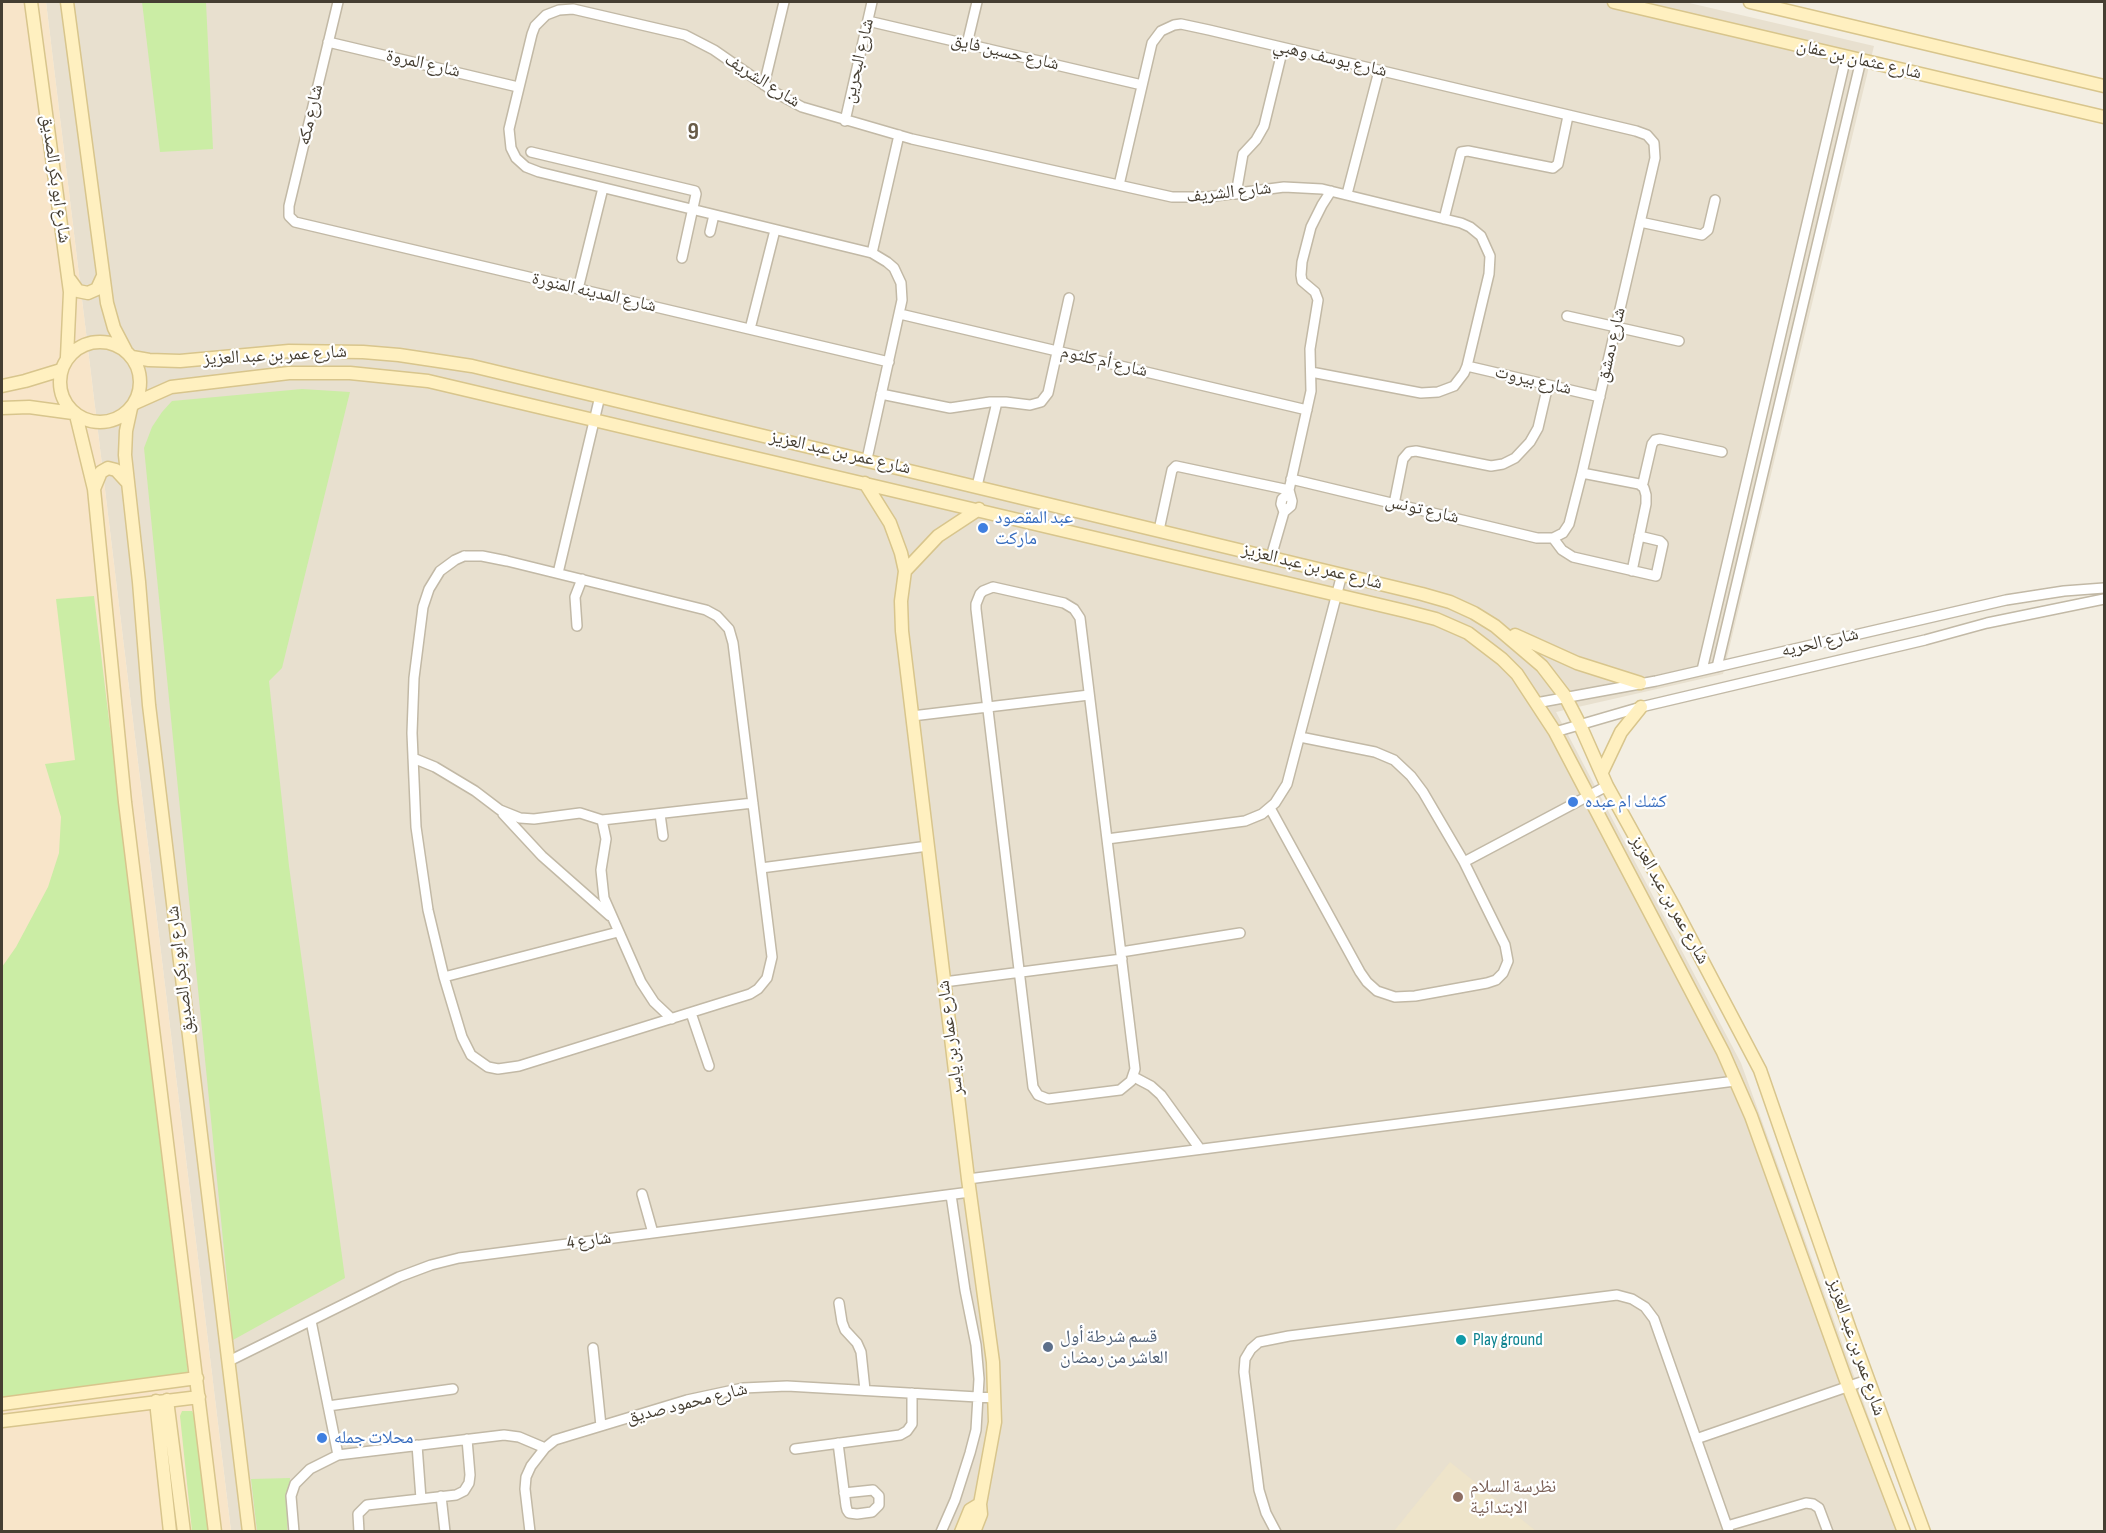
<!DOCTYPE html>
<meta charset="utf-8">
<style>
body{margin:0}
#map{position:relative;width:2106px;height:1533px;overflow:hidden;background:#f3eee2;font-family:"Sofia Sans Condensed",sans-serif}
canvas{display:block}
.frame{position:absolute;inset:0;border:3px solid #453e32;pointer-events:none}
</style>
<div id="map">
<canvas width="2106" height="1533"></canvas>
<div class="frame"></div>
</div>
<script>
const context = document.querySelector('canvas').getContext('2d');
context.lineJoin = 'round';
function paint(path, color) {
  context.fillStyle = color;
  context.fill(path, 'evenodd');
}
function poly(rows) {
  const path = new Path2D();
  for (const r of rows) {
    if (r.length === 3) {
      path.moveTo(r[0] + r[2], r[1]);
      path.arc(r[0], r[1], r[2], 0, 2 * Math.PI);
      continue;
    }
    path.moveTo(r[0], r[1]);
    for (let i = 2; i < r.length; i += 2) path.lineTo(r[i], r[i + 1]);
  }
  return path;
}
function stroke(path, color, width, dash) {
  context.strokeStyle = color;
  context.lineWidth = width;
  context.lineCap = dash ? 'butt' : 'round';
  context.setLineDash(dash || []);
  context.stroke(path);
}
function label(font, color, halo, rows, align = 'center') {
  context.font = font + ' "Sofia Sans Condensed","Noto Naskh Arabic",sans-serif';
  context.lineWidth = 4.5;
  context.setLineDash([]);
  context.textBaseline = 'middle';
  context.strokeStyle = halo;
  context.fillStyle = color;
  for (const [text, x, y, turn = 0] of rows) {
    context.save();
    context.translate(x, y);
    context.rotate((+turn || 0) * Math.PI / 180);
    context.textAlign = isNaN(turn) ? turn : align;
    if (halo) context.strokeText(text, 0, 0);
    context.fillText(text, 0, 0);
    context.restore();
  }
}
paint(poly([
 [46,2,1685,2,1874,46,1723,674,1556,712,1741,1063,1910,1531,231,1531]
]), '#e8e0cf');
paint(poly([
 [2,2,46,2,231,1531,2,1532]
]), '#f8e5c9');
paint(poly([
 [1450,1462,1536,1531,1394,1531]
]), '#eee4ca');
paint(poly([
 [142,2,206,2,213,149,160,152],
 [302,389,350,392,282,668,269,681,289,866,345,1278,233,1340,144,448,152,427,162,412,172,401],
 [94,596,188,1373,2,1399,2,967,16,947,48,887,59,853,61,817,45,764,75,760,56,599],
 [182,1411,192,1411,196,1420,210,1531,192,1531,180,1416],
 [290,1478,287,1531,257,1531,251,1479]
]), '#cbeda5');
const street = poly([
 [338,2,289,206,289,216,295,222,889,362],
 [868,21,1142,85],
 [328,42,518,87],
 [967,44,977,2],
 [764,85,784,2],
 [845,121,872,2],
 [531,152,695,191,696,194,682,258],
 [1119,185,1152,43,1161,31,1174,25,1181,24,1209,30,1636,131,1647,135,1654,143,1655,158,1582,473,1569,524,1563,533,1553,538,1537,538,1291,479],
 [1236,194,1243,154,1256,140,1264,126,1283,48],
 [1347,194,1379,71],
 [1444,219,1461,152,1468,151,1553,168,1558,164,1568,116],
 [1640,222,1702,235,1708,230,1715,200],
 [710,232,714,215],
 [872,253,899,135],
 [578,289,603,188],
 [900,314,1307,410],
 [1567,316,1679,341],
 [750,329,775,230],
 [1467,366,1600,397],
 [881,394,950,408,990,402,1006,402,1030,405,1041,402,1048,393,1069,298],
 [867,459,902,300,901,283,894,268,887,262,872,253,539,172,526,167,516,158,511,148,509,129,532,34,535,26,546,15,559,10,573,9,685,35,714,50,776,93,802,107,912,139,1172,197,1207,197,1284,187,1322,189,1461,223,1470,227,1481,236,1490,256,1489,274,1467,366,1464,373,1454,386,1438,392,1421,393,1311,372],
 [1582,473,1639,484,1644,488,1646,495,1646,504,1632,571],
 [1641,485,1643,483,1652,444,1655,440,1660,439,1722,452],
 [977,486,997,402],
 [1394,504,1403,459,1409,452,1416,451,1491,466,1503,464,1515,458,1530,442,1538,428,1548,385],
 [1284,512,1281,504,1282,499,1289,493],
 [1159,530,1172,470,1176,466,1289,490],
 [1553,538,1562,550,1573,557,1656,576,1663,544,1660,541,1639,536],
 [464,556,482,556,507,561,706,610,717,616,729,629,733,643,772,957,767,978,758,989,750,994,519,1066,498,1069,488,1067,471,1055,462,1037,444,977,428,910,416,827,412,733,414,678,423,607,429,589,440,571,455,560,464,556],
 [1271,557,1284,512,1291,506,1292,501,1289,490,1311,391,1310,349,1318,300,1315,292,1302,281,1301,275,1302,262,1311,227,1322,205,1331,191],
 [558,573,600,396],
 [993,587,1064,603,1074,609,1080,618,1135,1069,1131,1081,1120,1090,1048,1099,1038,1095,1033,1087,976,609,976,604,980,594,983,591,993,587],
 [577,626,575,597,582,579],
 [1717,667,1861,60],
 [1702,670,1846,57],
 [1536,703,1656,681,2006,600,2064,591,2104,588],
 [912,716,1089,695],
 [1555,732,1641,707,1925,640,1987,623,2104,599],
 [413,758,435,767,475,791,500,810,520,818,534,819,580,813,602,820,753,803],
 [1270,808,1360,972,1367,982,1377,991,1395,997,1415,996,1487,983,1496,980,1503,973,1508,961,1505,945,1464,862,1423,792,1411,776,1394,760,1375,752,1300,737],
 [503,814,542,856,610,916],
 [660,814,663,836],
 [602,820,606,839,601,870,604,898,641,982,654,1002,672,1019],
 [1107,839,1245,821,1262,814,1275,803,1287,784,1342,574],
 [1464,862,1607,786],
 [761,868,928,846],
 [1121,952,1240,933],
 [444,977,618,932],
 [944,982,1122,959],
 [691,1013,709,1066],
 [1134,1077,1151,1086,1161,1095,1200,1149],
 [968,1179,1735,1081],
 [642,1194,653,1233],
 [839,1303,842,1322,845,1330,857,1343,861,1352,865,1390],
 [311,1321,338,1455],
 [593,1348,601,1426],
 [229,1361,399,1277,431,1265,459,1258,970,1192],
 [328,1406,453,1389],
 [1696,1439,1867,1380],
 [838,1443,846,1506,847,1510,849,1513,857,1514,872,1512,879,1505,879,1496,873,1490,844,1493],
 [417,1445,421,1499],
 [795,1449,900,1435,907,1431,912,1424,912,1393],
 [441,1496,445,1532],
 [1727,1526,1806,1503,1813,1504,1819,1508,1828,1532],
 [294,1532,291,1496,295,1484,310,1469,338,1455,504,1435,519,1437,545,1448],
 [359,1532,358,1514,367,1505,456,1495,464,1491,469,1483,470,1475,467,1439],
 [530,1532,525,1489,526,1477,531,1466,545,1448,555,1440,568,1436,687,1400,743,1388,787,1386,995,1398],
 [941,1532,955,1500,970,1453,976,1430,979,1379,976,1345,965,1290,951,1195],
 [1276,1532,1266,1513,1259,1490,1244,1372,1245,1359,1251,1349,1259,1342,1289,1336,1617,1295,1632,1299,1645,1307,1654,1319,1729,1532]
]);
const secondary = poly([
 [31,2,70,292,67,357],
 [67,2,107,303,114,328,126,351],
 [1614,2,2104,117],
 [1750,2,2104,86],
 [70,280,78,291,88,293,97,289,103,276],
 [100,382,40],
 [132,357,149,360,180,361,289,351,363,352,399,355,472,366,1422,594,1450,602,1474,613,1495,626,1542,666,1565,696,1580,725,1607,786,1674,907,1760,1070,1850,1330,1924,1532],
 [2,386,25,381,61,370],
 [135,403,171,387,289,373,350,373,428,381,1405,611,1436,619,1468,633,1502,659,1517,674,1555,732,1723,1052,1751,1116,1848,1386,1904,1532],
 [2,408,29,407,73,413],
 [131,408,126,431,125,455,139,582,149,705,249,1532],
 [76,415,94,489,125,802,215,1532],
 [865,483,890,523,901,553,905,571,901,601,902,631,968,1179,993,1362,995,1422,980,1504,981,1514,974,1532],
 [94,489,101,472,108,468,116,470,127,482],
 [905,571,938,536,979,509],
 [1515,635,1577,663,1640,683],
 [1602,772,1621,732,1641,707],
 [167,1400,184,1532],
 [156,1401,170,1532],
 [2,1404,197,1378],
 [2,1421,199,1397],
 [961,1532,970,1510,980,1504]
]);
stroke(street, '#c2b9a6', 12);
stroke(secondary, '#d8c58c', 15);
stroke(street, '#fff', 9);
stroke(secondary, '#fff0c0', 12);
for (const [x, y, r, color] of [
 [983,528,6,"#3f7fe0"],
 [1573,802,6,"#3f7fe0"],
 [1461,1340,6,"#0f9aa8"],
 [1048,1347,6,"#5c6f8a"],
 [322,1438,6,"#3f7fe0"],
 [1458,1497,6,"#8d6e63"]
]) {
  const dot = new Path2D();
  dot.arc(x, y, r, 0, 2 * Math.PI);
  context.fillStyle = color;
  context.fill(dot);
  stroke(dot, '#fff', 2);
}
label('18px', '#453e32', '#fff', [
 ["شارع حسين فايق",1005,53,13],
 ["شارع يوسف وهبي",1330,59,13],
 ["شارع عثمان بن عفان",1859,60,13],
 ["شارع البحرين",859,61,-77],
 ["شارع المروة",423,64,13],
 ["شارع الشريف",762,81,32],
 ["شارع مكه",311,115,-77],
 ["شارع ابو بكر الصديق",55,179,82],
 ["شارع الشريف",1229,193,-6],
 ["شارع المدينه المنورة",594,293,13],
 ["شارع دمشق",1612,345,-77],
 ["شارع عمر بن عبد العزيز",275,356,-3],
 ["شارع أم كلثوم",1104,362,13],
 ["شارع بيروت",1533,381,13],
 ["شارع عمر بن عبد العزيز",840,453,13],
 ["شارع تونس",1422,510,13],
 ["شارع عمر بن عبد العزيز",1312,567,14],
 ["شارع الحريه",1820,643,-13],
 ["شارع عمر بن عبد العزيز",1669,900,61],
 ["شارع ابو بكر الصديق",181,970,-97],
 ["شارع عمار بن ياسر",951,1038,-97],
 ["شارع 4",589,1241,-7],
 ["شارع عمر بن عبد العزيز",1856,1347,71],
 ["شارع محمود صديق",687,1404,-14]
]);
label('18px', '#366cbe', '#fff', [
 ["عبد المقصود",995,518],
 ["ماركت",995,539],
 ["كشك ام عبده",1585,802],
 ["محلات جمله",334,1438]
], 'left');
label('18px', '#4e5e75', '#fff', [
 ["قسم شرطة أول",1060,1337],
 ["العاشر من رمضان",1060,1358]
], 'left');
label('18px', '#0d838f', '#fff', [
 ["Play ground",1473,1340]
], 'left');
label('18px', '#785e54', '#fff', [
 ["نظرسة السلام",1470,1487],
 ["الابتدائية",1470,1508]
], 'left');
context.letterSpacing = '1.5px';
label('bold 24px', '#695c48', '#fff', [
 ["9",694,133]
]);
context.letterSpacing = '0px';
</script>
